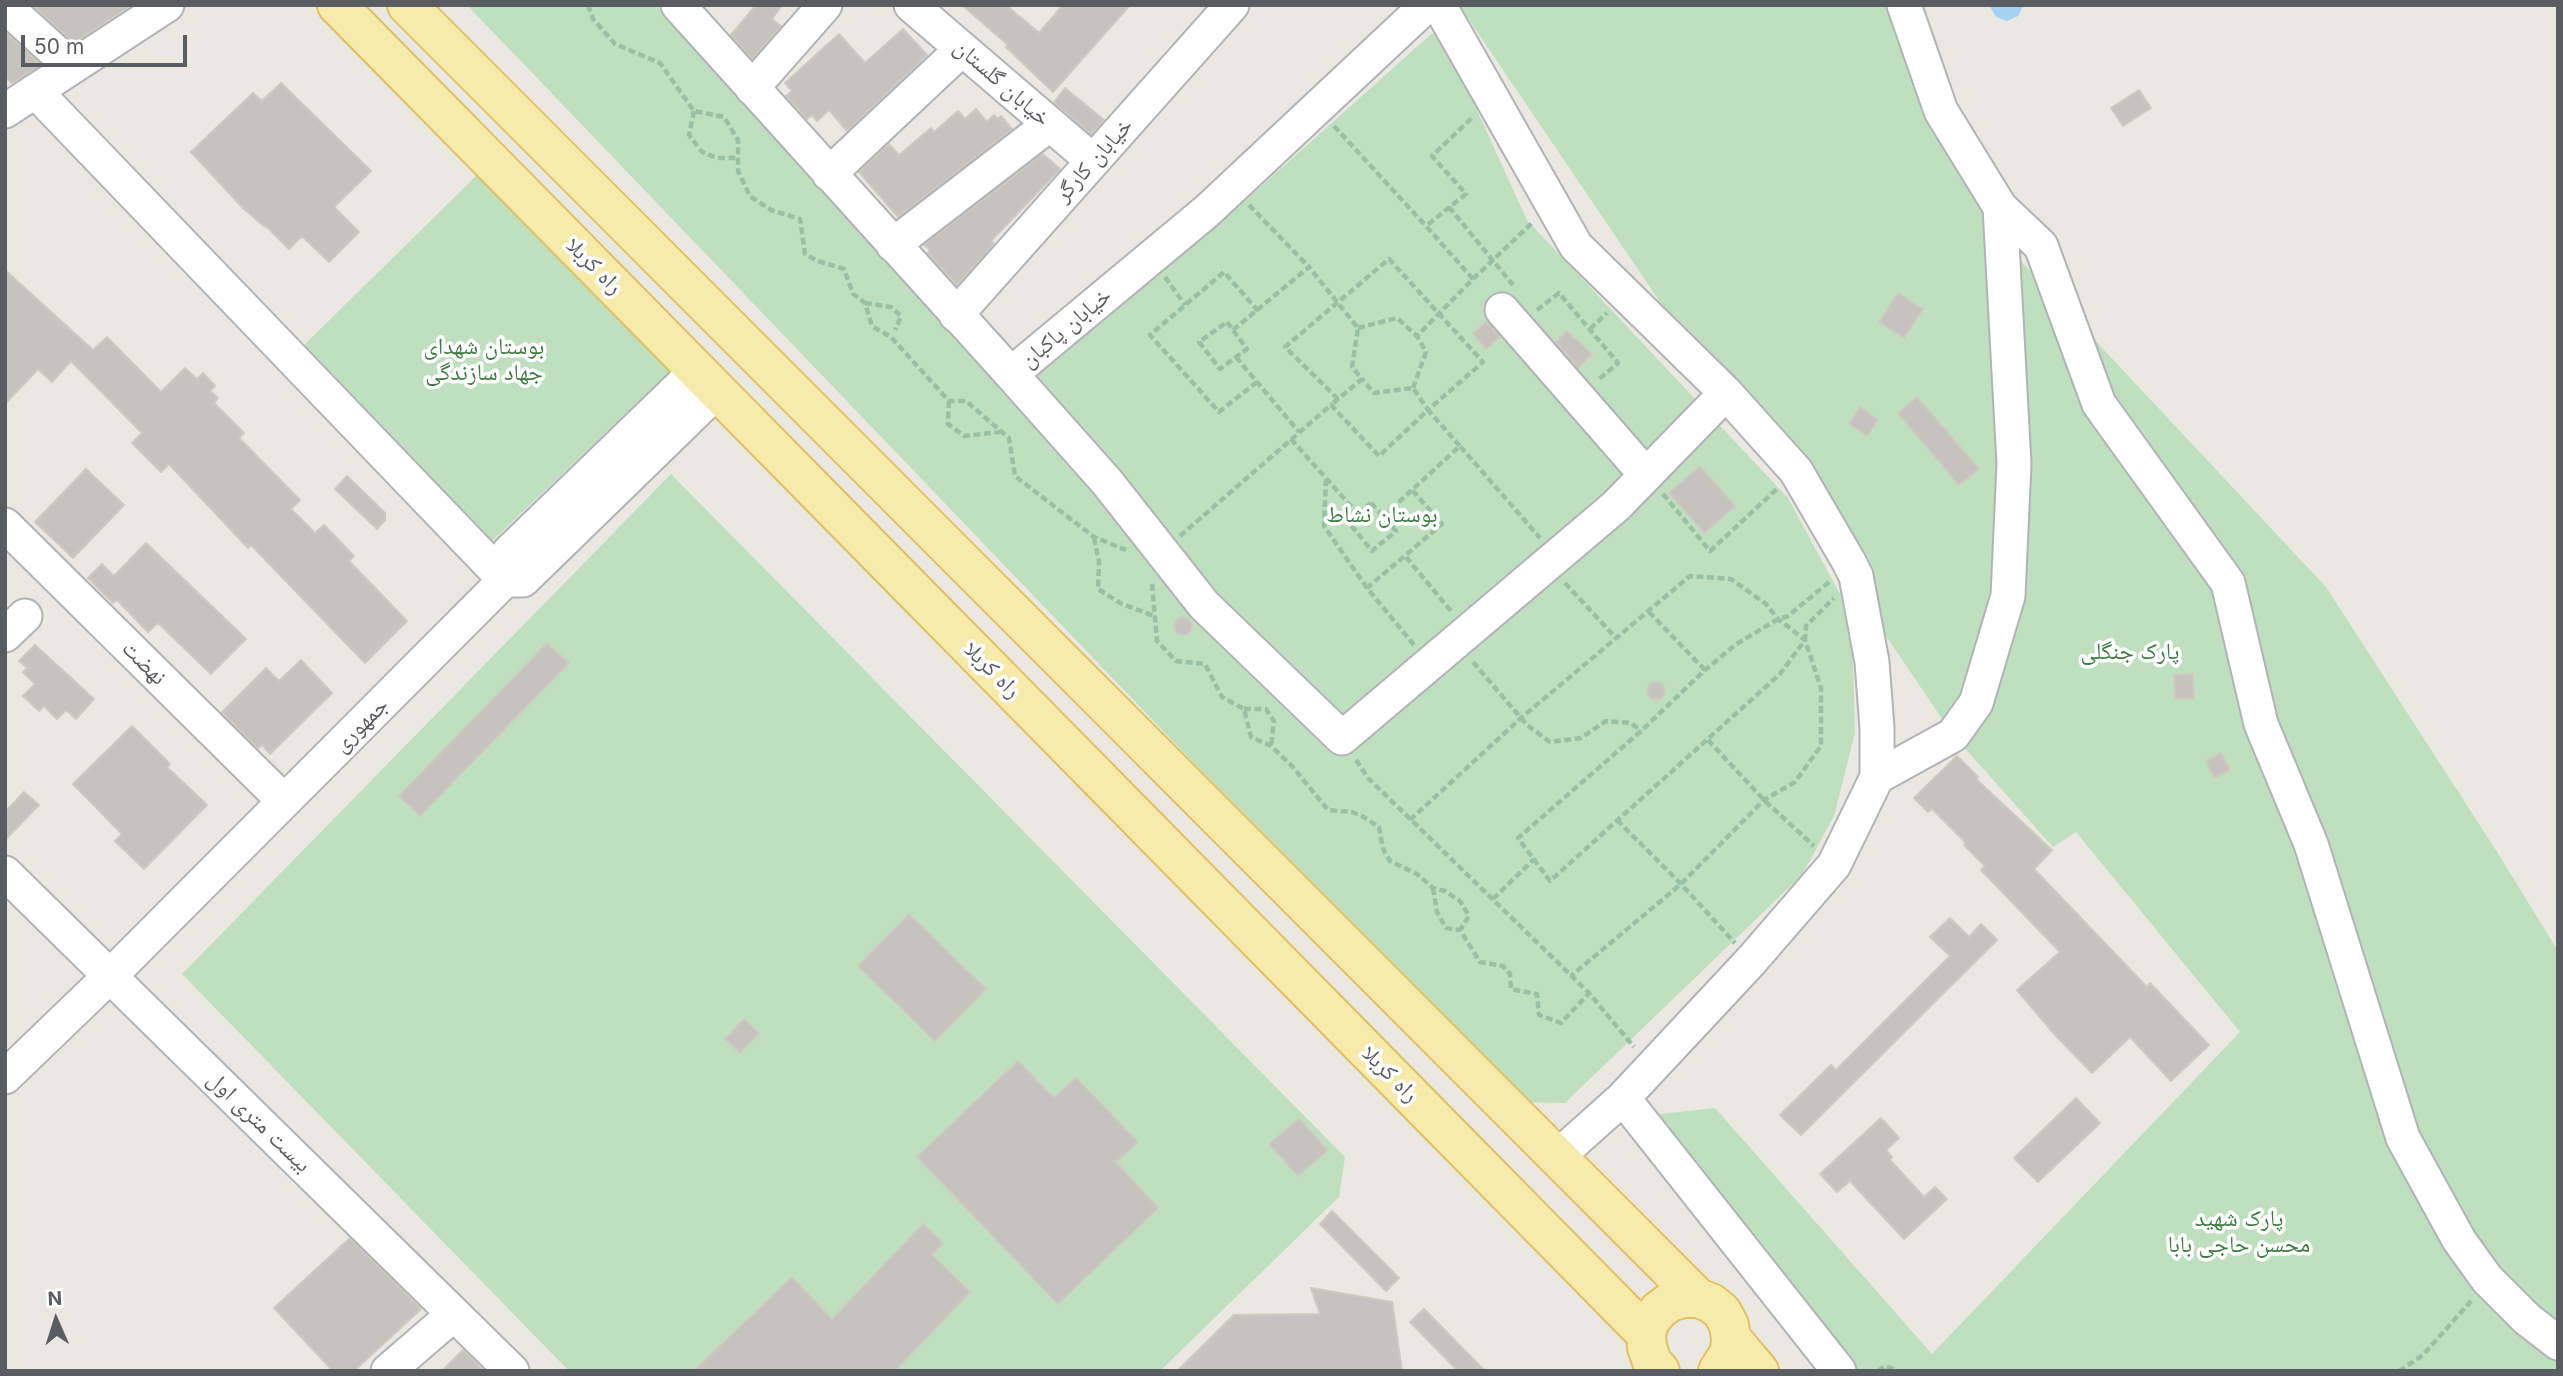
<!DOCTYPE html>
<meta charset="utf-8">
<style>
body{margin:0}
#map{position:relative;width:2563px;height:1376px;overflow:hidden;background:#eae8e0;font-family:Inter,sans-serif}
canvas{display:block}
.frame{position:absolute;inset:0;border:7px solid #595c60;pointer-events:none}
.north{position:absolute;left:21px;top:1285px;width:70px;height:70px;-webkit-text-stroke:5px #fff;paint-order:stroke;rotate:357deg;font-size:19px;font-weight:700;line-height:28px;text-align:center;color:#595c60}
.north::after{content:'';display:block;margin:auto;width:24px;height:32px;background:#595c60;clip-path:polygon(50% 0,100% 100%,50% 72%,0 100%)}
.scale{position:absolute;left:21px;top:35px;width:166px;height:32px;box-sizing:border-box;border:4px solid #595c60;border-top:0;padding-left:9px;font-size:21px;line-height:24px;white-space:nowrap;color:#595c60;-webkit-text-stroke:5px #fff;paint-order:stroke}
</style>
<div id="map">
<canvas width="2563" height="1376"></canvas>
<div class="frame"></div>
<div class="north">N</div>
<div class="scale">50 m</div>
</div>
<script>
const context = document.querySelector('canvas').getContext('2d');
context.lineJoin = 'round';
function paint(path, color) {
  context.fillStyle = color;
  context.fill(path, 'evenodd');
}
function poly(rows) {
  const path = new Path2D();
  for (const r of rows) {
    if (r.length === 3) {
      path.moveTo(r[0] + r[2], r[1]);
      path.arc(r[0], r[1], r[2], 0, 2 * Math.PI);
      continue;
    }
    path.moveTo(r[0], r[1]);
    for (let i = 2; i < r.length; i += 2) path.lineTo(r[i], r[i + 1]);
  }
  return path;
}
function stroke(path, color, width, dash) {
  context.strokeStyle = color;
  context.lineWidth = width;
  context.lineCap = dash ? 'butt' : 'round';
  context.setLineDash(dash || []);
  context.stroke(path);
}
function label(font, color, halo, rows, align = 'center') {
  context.font = font + ' Inter,"Noto Naskh Arabic",sans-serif';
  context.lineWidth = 7;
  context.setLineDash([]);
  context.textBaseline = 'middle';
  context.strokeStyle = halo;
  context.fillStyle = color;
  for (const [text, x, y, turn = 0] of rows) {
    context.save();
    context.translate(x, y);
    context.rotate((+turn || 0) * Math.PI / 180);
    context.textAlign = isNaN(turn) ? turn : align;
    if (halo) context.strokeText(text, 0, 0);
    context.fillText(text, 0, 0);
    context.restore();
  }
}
paint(poly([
 [467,5,656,5,1009,390,1220,223,1439,27,1527,220,1788,498,1841,596,1853,661,1855,733,1834,816,1802,875,1565,1103,1519,1102],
 [1459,5,1896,5,2002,241,2326,587,2499,855,2558,951,2558,1371,1856,1371,1653,1115,1715,1108,1932,1354,2240,1032,2076,832,2053,847,1953,735],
 [478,174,672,369,489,544,297,352],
 [671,474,1345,1157,1339,1197,1160,1371,569,1371,182,974]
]), '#bfe0bf');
paint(poly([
 [1989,5,2024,5,2018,16,2007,21,1996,17]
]), '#a5d1f5');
const building = poly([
 [33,5,131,5,74,43,33,5],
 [756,5,782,5,772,19,781,26,752,59,731,35,756,5],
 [962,5,1006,5,1039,33,1063,5,1130,5,1053,92,1006,47,1008,45,962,5],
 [903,29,927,55,847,131,829,110,817,121,812,115,807,119,786,96,792,91,785,83,839,34,865,63,903,29],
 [5,32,41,65,12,83,5,76,5,32],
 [281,83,371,171,334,207,359,232,329,262,302,236,289,249,266,226,265,227,243,208,191,152,253,93,262,101,281,83],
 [1065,88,1104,120,1091,134,1054,102,1065,88],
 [2139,90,2151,108,2123,126,2111,108,2139,90],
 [976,109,987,122,994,115,998,119,1001,116,1012,129,898,217,859,172,889,144,899,155,931,128,934,132,958,111,965,119,976,109],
 [1043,154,1060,169,991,241,994,244,957,285,928,253,930,250,924,245,1043,154],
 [5,270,93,350,107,337,161,392,185,368,197,379,203,373,215,386,210,391,218,398,214,403,244,433,239,438,300,500,291,509,315,533,324,525,354,556,349,561,407,621,365,663,251,545,248,548,169,464,161,472,132,443,142,433,71,361,52,382,38,369,5,404,5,270],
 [1898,293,1923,309,1904,338,1879,322,1898,293],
 [1486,322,1500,337,1486,349,1473,333,1486,322],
 [1567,331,1592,354,1578,368,1556,342,1567,331],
 [1917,397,1979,469,1959,485,1898,413,1917,397],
 [1860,407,1878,420,1867,436,1849,424,1860,407],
 [1700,466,1735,506,1704,533,1669,493,1700,466],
 [86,469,124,505,73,558,35,522,86,469],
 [347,476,385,513,385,520,377,529,335,489,347,476],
 [146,543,246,639,211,674,158,623,148,632,117,600,113,603,88,578,102,564,114,576,146,543],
 [1183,626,9],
 [547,643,569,663,420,816,399,796,547,643],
 [35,645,94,699,76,719,66,710,57,719,44,706,39,711,23,696,35,684,23,672,27,668,19,661,35,645],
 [301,660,332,693,270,754,262,745,258,748,222,712,266,668,279,681,301,660],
 [2193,674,2194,699,2175,699,2174,675,2193,674],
 [1656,691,9],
 [132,726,170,764,167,767,207,805,144,869,115,841,122,834,73,784,132,726],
 [2221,753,2230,770,2214,778,2206,761,2221,753],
 [1957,756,1978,777,1976,779,2052,850,2034,869,2147,987,2150,983,2209,1045,2171,1081,2130,1037,2092,1073,2055,1035,2017,990,2060,952,1981,870,1985,866,1964,845,1966,843,1932,809,1928,812,1914,798,1957,756],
 [24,792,39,805,5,840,5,812,24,792],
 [909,914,986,989,935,1041,858,966,909,914],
 [1950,918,1969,937,1981,924,1997,940,1801,1135,1780,1115,1831,1065,1836,1070,1950,956,1930,937,1950,918],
 [744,1019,759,1033,740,1053,725,1039,744,1019],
 [1018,1061,1054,1098,1076,1078,1138,1142,1116,1162,1158,1208,1058,1304,917,1157,1018,1061],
 [2076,1098,2100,1123,2038,1182,2014,1158,2076,1098],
 [1881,1118,1899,1138,1886,1150,1892,1157,1890,1160,1924,1197,1935,1187,1947,1199,1904,1239,1850,1181,1837,1192,1820,1174,1881,1118],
 [1299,1119,1328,1150,1298,1176,1269,1144,1299,1119],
 [1332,1211,1399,1278,1386,1291,1320,1224,1332,1211],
 [923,1224,943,1243,932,1255,970,1292,895,1371,694,1371,792,1277,832,1319,923,1224],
 [350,1238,421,1309,354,1371,333,1371,274,1308,350,1238],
 [1311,1288,1392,1302,1402,1371,1177,1371,1234,1315,1320,1314,1311,1288],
 [1424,1309,1485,1371,1458,1371,1410,1322,1424,1309],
 [463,1350,484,1371,442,1371,463,1350]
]);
paint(building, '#c6c3be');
stroke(building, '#cecabf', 2);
const minor = poly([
 [678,5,1011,374,1207,211,1427,5],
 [911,5,1093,161],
 [1439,5,1576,246,1726,393,1796,471,1849,562,1856,576,1872,662,1877,728,1877,777],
 [5,6,72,67],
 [752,88,825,5],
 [35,91,505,580],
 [5,111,167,5],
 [829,174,962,49],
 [2000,207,2041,246,2099,404,2228,583,2261,724,2311,844,2403,1138,2459,1240,2487,1279,2527,1319,2558,1343],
 [893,245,1050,124],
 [1502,310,1646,475],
 [956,315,1232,5],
 [1011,374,1107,482,1204,605,1342,738,1616,506,1726,393],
 [5,525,284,801],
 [5,635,25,616],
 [5,873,512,1371],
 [5,1077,110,976,505,580,523,580,708,400,705,379,693,374,509,552,505,580],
 [1623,1098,1839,1371],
 [1557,1157,1623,1098,1751,961,1834,865,1877,777,1953,735,1976,703,2008,596,2014,464,2000,207,1941,111,1904,5],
 [388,1371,454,1314]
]);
const major = poly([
 [337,5,1646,1334],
 [407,5,1698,1298],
 [1731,1338,1759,1371],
 [1660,1371,1652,1362,1647,1347,1646,1334,1650,1321,1659,1310,1670,1302,1683,1298,1698,1298,1711,1303,1722,1312,1729,1325,1731,1338,1730,1352,1718,1371]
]);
stroke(minor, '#b1b3b7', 37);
stroke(major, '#e1c062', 42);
stroke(poly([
 [588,5,593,19,615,44,660,63,694,111,724,117,738,140,738,171,750,196,771,210,800,219,805,254,818,261,844,269,853,294,865,303,872,326,891,337,949,401,966,401,1009,438,1015,476,1094,537,1126,550],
 [694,111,689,135,702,152,717,158,738,158],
 [1334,126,1426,226],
 [1249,205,1309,267],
 [1449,207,1513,285],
 [1165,277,1185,305],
 [1473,279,1533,222],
 [865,303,891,307,901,316,895,330],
 [1537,310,1559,293,1618,363,1598,380],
 [1227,322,1247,349,1220,369,1199,342,1227,322],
 [1358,328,1397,318,1417,336,1473,279,1426,226,1466,194,1432,156,1474,116],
 [1590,329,1607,313],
 [1233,330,1309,267,1358,328,1352,367,1362,379,1331,405],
 [1236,357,1299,432],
 [1257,382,1219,412,1150,335,1224,272,1258,311],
 [1413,388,1426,352,1417,336],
 [1338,399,1285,347,1389,259,1483,362,1428,410,1413,388,1374,393,1362,379],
 [949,401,948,424,964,436,1000,432],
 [1291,439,1358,514],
 [1326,479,1324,526,1367,588],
 [1663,494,1710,551,1778,488],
 [1371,503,1396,531,1372,551,1351,525,1358,514,1371,503],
 [1383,516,1412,490],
 [1180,536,1331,405,1379,456,1428,410,1460,446],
 [1094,538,1099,562,1098,589,1122,604,1154,616],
 [1406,557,1451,611],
 [1829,582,1788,616,1778,619,1735,645,1705,670,1641,731,1518,838,1550,881,1780,674,1805,640,1806,626,1834,598],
 [1565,583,1617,639],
 [1152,584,1157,641,1176,661,1205,664,1222,697,1244,709,1251,737,1271,746,1292,766,1328,810,1352,812,1362,816,1379,827,1383,849,1390,861,1417,874,1433,888,1445,891,1460,901,1469,916,1460,930,1480,962,1503,966,1510,974,1511,989,1537,994,1539,1015,1561,1023,1589,993],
 [1649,612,1705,670],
 [1414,645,1367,588,1442,524,1412,490,1460,446,1540,538],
 [1473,662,1527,725,1550,742,1581,738,1606,721,1631,723,1641,731],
 [1244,709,1266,709,1274,721,1271,746],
 [1708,740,1764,800,1814,846],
 [1356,760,1368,778,1589,993,1634,1047],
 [1410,820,1521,718,1690,576,1731,579,1766,604,1778,619,1805,640,1821,688,1821,746,1795,782,1764,800,1681,884,1571,976],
 [1617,820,1681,884,1735,943],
 [1433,888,1437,912,1446,928,1460,930],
 [1493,899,1534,859],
 [1878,1371,1885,1366,1898,1371],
 [2399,1371,2423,1355,2471,1301]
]), '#99c0a5', 4.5, [7, 3.5]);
stroke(minor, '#fff', 33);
stroke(major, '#f6ebaa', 38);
label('23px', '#595c60', '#fff', [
 ["خیابان گلستان",1002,83,41],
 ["خیابان کارگر",1094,160,-48],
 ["راه کربلا",594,266,45],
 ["خیابان پاکبان",1066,328,-40],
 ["نهضت",144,663,45],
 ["راه کربلا",992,670,45],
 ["جمهوری",361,725,-45],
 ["راه کربلا",1390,1074,45],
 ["بیست متری اول",259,1122,44]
]);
label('23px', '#3c7c40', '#fff', [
 ["بوستان شهدای",484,347],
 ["جهاد سازندگی",484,373],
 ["بوستان نشاط",1382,515],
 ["پارک جنگلی",2130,652],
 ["پارک شهید",2239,1219],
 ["محسن حاجی بابا",2239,1245]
]);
</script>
